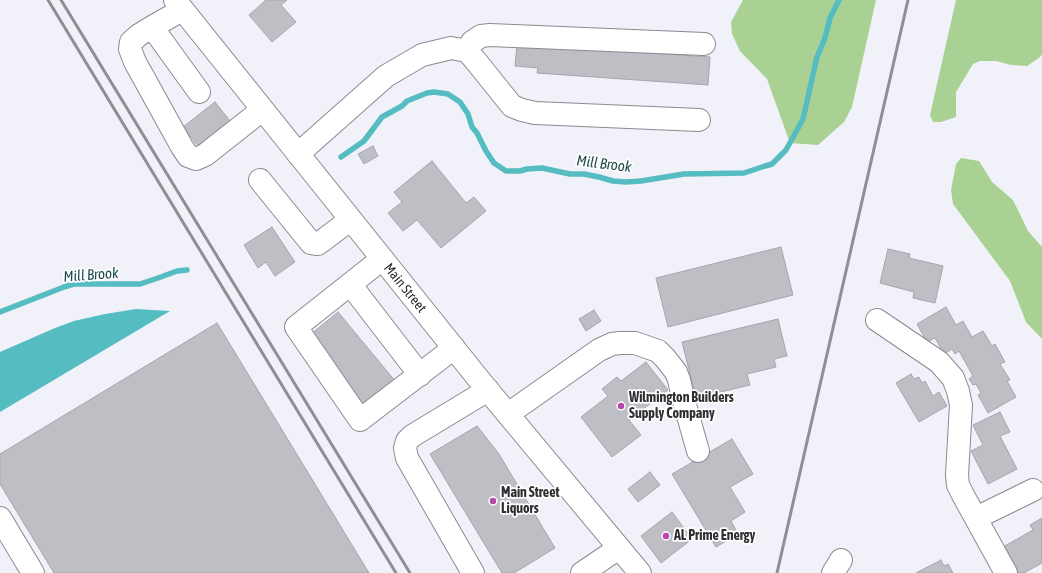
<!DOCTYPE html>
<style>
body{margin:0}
canvas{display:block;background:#f1f1f9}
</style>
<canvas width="1042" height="573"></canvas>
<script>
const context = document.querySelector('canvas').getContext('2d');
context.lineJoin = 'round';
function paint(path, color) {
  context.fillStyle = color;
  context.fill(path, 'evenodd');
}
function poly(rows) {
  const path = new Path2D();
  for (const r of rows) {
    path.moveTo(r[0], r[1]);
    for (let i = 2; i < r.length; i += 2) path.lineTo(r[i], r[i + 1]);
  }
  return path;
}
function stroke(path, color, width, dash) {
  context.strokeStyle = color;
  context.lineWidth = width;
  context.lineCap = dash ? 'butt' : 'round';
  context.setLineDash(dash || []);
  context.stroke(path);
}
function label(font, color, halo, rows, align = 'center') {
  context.font = font + ' "Asap Condensed",sans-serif';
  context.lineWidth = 3.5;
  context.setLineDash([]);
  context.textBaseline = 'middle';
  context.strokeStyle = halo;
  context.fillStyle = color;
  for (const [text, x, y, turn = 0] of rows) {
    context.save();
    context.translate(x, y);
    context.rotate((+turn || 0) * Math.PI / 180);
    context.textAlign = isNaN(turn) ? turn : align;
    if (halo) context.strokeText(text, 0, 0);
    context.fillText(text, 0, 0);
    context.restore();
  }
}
paint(poly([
 [743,0,876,0,852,107,844,122,818,145,790,143,767,79,740,51,732,34,731,22],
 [956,0,1042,0,1042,54,1040,57,1027,66,1011,65,996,61,980,61,973,64,956,92,956,117,941,122,933,122,930,115],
 [961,158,979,161,992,182,1013,200,1028,231,1042,247,1042,339,1026,322,1010,281,953,204,951,190,956,164]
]), '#a9d194');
paint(poly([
 [136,309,170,311,0,412,0,352,55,328,74,321,105,314]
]), '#55bcc2');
stroke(poly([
 [341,157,364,141,382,117,402,106,407,101,427,93,434,92,448,94,460,102,468,114,472,127,477,133,486,151,494,163,506,171,520,171,527,169,542,168,570,174,584,174,599,177,613,181,626,182,641,181,684,174,744,173,765,166,772,164,786,150,803,119,817,57,825,38,830,18,839,0],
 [0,312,64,287,74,284,140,284,158,278,177,271,187,270]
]), '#55bcc2', 5.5);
const building = poly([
 [266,0,287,0,281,5,296,22,272,42,249,15,266,0],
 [517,44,710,57,708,85,537,73,538,68,515,66,517,44],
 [215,102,234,126,202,151,183,127,215,102],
 [373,146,378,156,364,164,358,154,373,146],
 [432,161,466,203,474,197,486,211,441,248,417,220,403,231,388,213,402,202,394,192,432,161],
 [272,227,295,262,275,276,266,262,258,268,244,245,272,227],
 [781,247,793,295,668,327,656,278,781,247],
 [888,249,910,254,909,258,943,266,935,303,913,298,914,292,880,283,888,249],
 [946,307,956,325,963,321,972,337,983,331,992,346,995,344,1005,362,1000,364,1010,380,1007,381,1016,397,988,413,978,395,981,393,976,384,973,385,969,379,973,376,959,351,955,354,952,349,944,354,935,338,927,342,917,324,946,307],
 [594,310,601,321,586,331,579,319,594,310],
 [338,312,396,382,363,409,337,378,342,374,310,335,338,312],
 [778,319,787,356,774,359,776,367,747,374,750,385,696,398,682,342,778,319],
 [217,323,369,573,54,573,0,484,0,454,217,323],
 [646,362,668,390,629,420,641,435,612,457,581,417,608,396,602,389,617,377,621,381,646,362],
 [911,374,914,379,919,377,922,383,925,381,933,396,939,392,947,406,919,422,896,383,911,374],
 [1000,412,1010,432,1000,436,1017,469,988,484,971,451,983,445,973,425,1000,412],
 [477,426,499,454,555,548,514,573,502,573,430,454,477,426],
 [732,439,753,474,730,487,745,512,731,521,738,534,716,547,672,474,732,439],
 [650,472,660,485,638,502,628,489,650,472],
 [672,512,692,539,661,563,641,536,672,512],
 [1042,518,1042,563,1024,573,1018,573,1003,547,1033,530,1030,525,1042,518],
 [941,560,944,566,948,564,953,573,916,573,941,560]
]);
paint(building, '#bebec5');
stroke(building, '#a5a5ac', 1);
const minor = poly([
 [182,10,152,27,199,92],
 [152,27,139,35,131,42,130,49,135,62,182,147,188,156,196,159,205,155,262,110],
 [467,51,472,42,481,36,490,35,704,44],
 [298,154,386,76,422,55,451,48,467,51,475,60,512,106,522,110,535,113,699,120],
 [260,180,311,243,318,244,350,220],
 [382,259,296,327,360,420,454,348],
 [350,284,420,375],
 [877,320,939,362,953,378,958,391,961,405,957,475,958,485,963,495,1006,573],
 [508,414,599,350,612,344,620,343,635,343,658,351,665,358,676,372,679,380,683,398,698,451],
 [0,518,33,573],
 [976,518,1033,490],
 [473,573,407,458,405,448,407,441,412,436,488,390],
 [582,573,619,548],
 [833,573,841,560]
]);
const major = poly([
 [175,0,481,382,640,573]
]);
stroke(minor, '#8a8a91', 24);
stroke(major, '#8a8a91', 24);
stroke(minor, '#fff', 22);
stroke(major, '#fff', 22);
stroke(poly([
 [48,0,396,573],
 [61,0,410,573],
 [777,573,908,0]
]), '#8e8e93', 3);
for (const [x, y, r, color] of [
 [621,406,4,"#b748a5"],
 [493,501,4,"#b748a5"],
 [666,536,4,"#b748a5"]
]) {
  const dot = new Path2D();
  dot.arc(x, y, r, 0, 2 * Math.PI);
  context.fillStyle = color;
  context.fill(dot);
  stroke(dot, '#fff', 1.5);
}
label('14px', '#2f2f32', '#fff', [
 ["Main Street",405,288,51]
]);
label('bold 14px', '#2f2f32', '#fff', [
 ["Wilmington Builders",629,398],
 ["Supply Company",629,414],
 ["Main Street",501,493],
 ["Liquors",501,509],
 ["AL Prime Energy",674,536]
], 'left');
label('italic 15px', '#1d4b4e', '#fff', [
 ["Mill Brook",604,164,7],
 ["Mill Brook",91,275,-4]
]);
</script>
